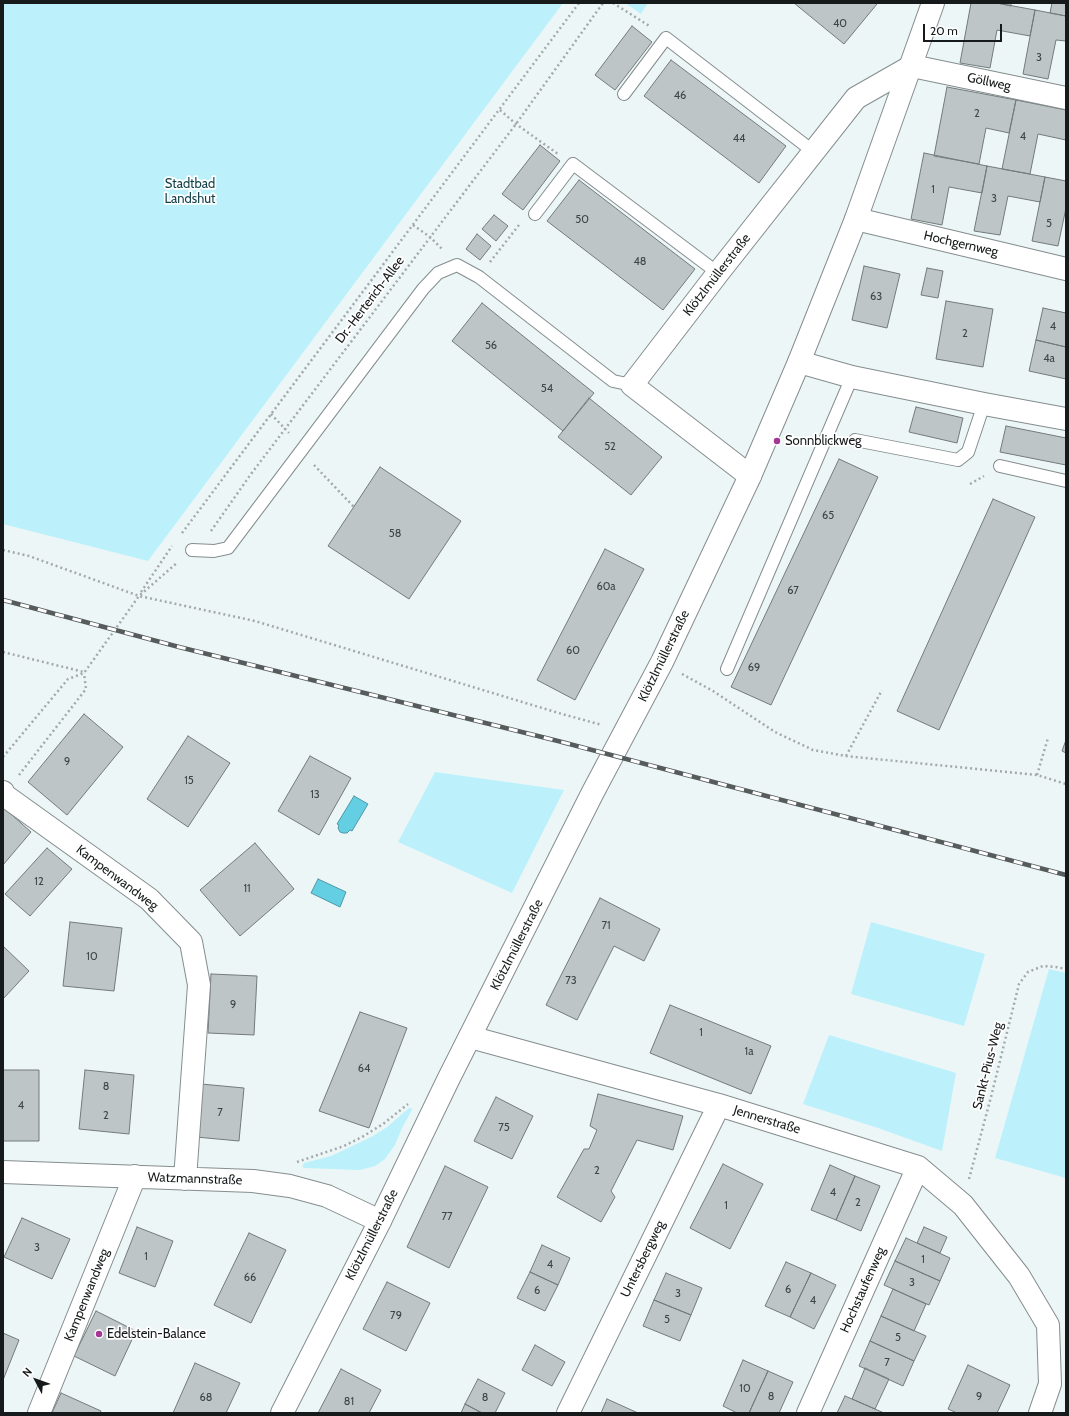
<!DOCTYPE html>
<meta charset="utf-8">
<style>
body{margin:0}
#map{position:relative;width:1069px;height:1416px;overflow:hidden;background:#edf6f7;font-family:Cabin,sans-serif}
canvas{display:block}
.frame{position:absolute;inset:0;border:4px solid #171a1b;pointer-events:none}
.north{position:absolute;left:16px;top:1360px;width:40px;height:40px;-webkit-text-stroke:3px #fff;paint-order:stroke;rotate:311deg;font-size:11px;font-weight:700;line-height:16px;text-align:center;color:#171a1b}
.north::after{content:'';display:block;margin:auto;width:14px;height:18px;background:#171a1b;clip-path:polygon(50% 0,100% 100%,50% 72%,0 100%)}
.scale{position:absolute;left:923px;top:24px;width:79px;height:18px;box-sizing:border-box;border:2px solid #171a1b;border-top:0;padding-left:5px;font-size:12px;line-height:14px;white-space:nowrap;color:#171a1b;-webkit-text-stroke:3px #fff;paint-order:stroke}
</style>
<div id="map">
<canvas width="1069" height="1416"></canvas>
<div class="frame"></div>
<div class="north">N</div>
<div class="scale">20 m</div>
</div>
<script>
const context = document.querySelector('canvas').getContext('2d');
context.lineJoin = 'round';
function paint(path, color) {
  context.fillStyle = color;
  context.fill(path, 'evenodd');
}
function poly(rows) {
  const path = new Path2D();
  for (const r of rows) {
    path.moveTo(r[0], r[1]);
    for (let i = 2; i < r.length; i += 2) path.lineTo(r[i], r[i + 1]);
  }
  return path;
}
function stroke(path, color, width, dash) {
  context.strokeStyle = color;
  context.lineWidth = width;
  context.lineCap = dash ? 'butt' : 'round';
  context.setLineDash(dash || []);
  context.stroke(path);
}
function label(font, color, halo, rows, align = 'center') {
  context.font = font + ' Cabin,sans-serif';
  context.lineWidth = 3.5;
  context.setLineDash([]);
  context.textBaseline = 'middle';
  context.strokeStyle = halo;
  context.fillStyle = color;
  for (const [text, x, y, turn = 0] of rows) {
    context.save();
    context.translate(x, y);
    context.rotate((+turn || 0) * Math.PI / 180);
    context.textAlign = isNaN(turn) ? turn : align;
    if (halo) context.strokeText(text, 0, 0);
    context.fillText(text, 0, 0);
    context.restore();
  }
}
paint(poly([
 [3,3,563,3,148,561,3,524],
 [625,3,648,3,641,14],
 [435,772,564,790,512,893,398,842],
 [871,922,985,954,964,1026,851,994],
 [1049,969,1066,973,1066,1178,995,1158],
 [829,1035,956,1073,942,1151,878,1128,803,1104],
 [409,1108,411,1108,412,1110,402,1128,395,1145,385,1159,375,1166,360,1170,304,1168,302,1166,304,1163,331,1156,373,1136,387,1127]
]), '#bcf1fc');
const water = poly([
 [354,796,368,804,352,831,350,830,347,833,343,833,340,832,338,828,339,825,337,824,354,796],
 [318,879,346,892,340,907,311,893,318,879]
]);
paint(water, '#64cee3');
stroke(water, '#4d98a7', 1);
const building = poly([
 [794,3,876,3,877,4,844,44,794,3],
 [971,3,997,3,1035,10,1030,36,997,30,990,68,960,63,971,3],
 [997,3,1011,3,1011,6,997,3],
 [1052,3,1066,3,1066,16,1050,13,1052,3],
 [1035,10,1066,16,1066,41,1056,40,1048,79,1023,74,1035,10],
 [632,26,652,42,615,90,595,75,632,26],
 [671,60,786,146,759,183,644,96,671,60],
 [947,87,1016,100,1009,133,986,128,979,164,934,156,947,87],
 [1016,100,1066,110,1066,140,1038,134,1030,174,1002,169,1016,100],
 [540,145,560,161,523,210,502,194,540,145],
 [924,153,987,166,982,193,949,187,942,225,911,219,924,153],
 [987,166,1045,177,1040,202,1008,196,1000,235,974,231,987,166],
 [1045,177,1066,181,1066,208,1058,246,1032,241,1045,177],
 [579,180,695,269,663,310,547,221,579,180],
 [494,215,508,226,496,241,482,229,494,215],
 [477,234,491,246,480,260,466,249,477,234],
 [864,266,900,274,887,328,852,320,864,266],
 [927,268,943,271,938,298,921,295,927,268],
 [946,301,993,309,983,367,936,359,946,301],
 [482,303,594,393,563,431,452,341,482,303],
 [1043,308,1066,313,1066,347,1036,340,1043,308],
 [1036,340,1066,347,1066,379,1029,371,1036,340],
 [589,398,662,457,631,495,558,437,589,398],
 [916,407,963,418,957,443,909,432,916,407],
 [1006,426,1066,438,1066,465,1000,452,1006,426],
 [839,459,878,477,771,705,731,687,839,459],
 [380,467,461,521,409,599,328,546,380,467],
 [993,499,1035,517,939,730,897,711,993,499],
 [605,549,644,569,575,700,537,680,605,549],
 [84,714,123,747,67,815,28,782,84,714],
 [188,736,230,763,188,827,147,799,188,736],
 [1066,740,1066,753,1062,751,1066,740],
 [310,756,351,778,319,835,278,811,310,756],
 [3,807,31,832,3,865,3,807],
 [255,843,294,889,240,936,200,890,255,843],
 [47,848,72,869,30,916,5,894,47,848],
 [600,898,660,929,644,961,614,946,577,1020,546,1005,600,898],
 [70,922,122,928,114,991,63,986,70,922],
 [3,946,29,971,3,999,3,946],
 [211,974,257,976,254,1035,208,1033,211,974],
 [670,1005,771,1046,751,1094,650,1053,670,1005],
 [360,1012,407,1028,369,1128,319,1111,360,1012],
 [3,1070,39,1070,39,1141,3,1141,3,1070],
 [85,1070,134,1075,129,1134,79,1129,85,1070],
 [201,1084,244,1088,239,1141,196,1137,201,1084],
 [598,1094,683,1116,673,1150,637,1140,611,1191,615,1197,601,1222,557,1197,584,1149,589,1149,597,1130,590,1126,598,1094],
 [496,1097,533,1116,512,1159,474,1141,496,1097],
 [723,1164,763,1184,730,1249,690,1228,723,1164],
 [830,1165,855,1176,836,1220,811,1210,830,1165],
 [445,1166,488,1187,449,1268,407,1247,445,1166],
 [855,1176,880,1186,861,1231,836,1220,855,1176],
 [22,1218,70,1239,52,1279,4,1257,22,1218],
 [137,1227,173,1241,155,1287,119,1273,137,1227],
 [924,1227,947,1237,940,1253,917,1243,924,1227],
 [249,1233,286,1250,251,1323,214,1305,249,1233],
 [906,1238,950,1258,940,1281,895,1261,906,1238],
 [542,1245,570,1258,558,1285,530,1272,542,1245],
 [895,1261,940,1281,929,1305,884,1285,895,1261],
 [786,1262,811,1273,790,1317,765,1306,786,1262],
 [530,1272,558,1285,545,1311,517,1298,530,1272],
 [666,1273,702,1288,691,1315,654,1300,666,1273],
 [811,1273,836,1285,814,1329,790,1317,811,1273],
 [387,1282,430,1303,406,1351,363,1329,387,1282],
 [893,1289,926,1304,914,1331,881,1316,893,1289],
 [654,1300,691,1315,680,1341,643,1326,654,1300],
 [96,1311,136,1331,115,1376,74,1356,96,1311],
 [881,1316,926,1336,914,1361,870,1341,881,1316],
 [3,1333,19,1340,3,1380,3,1333],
 [870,1341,914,1361,903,1386,859,1366,870,1341],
 [535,1345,565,1362,552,1386,522,1370,535,1345],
 [743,1360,768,1371,749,1413,737,1413,723,1406,743,1360],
 [195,1363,240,1383,226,1413,173,1413,195,1363],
 [968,1365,1010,1385,997,1413,957,1413,948,1409,968,1365],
 [865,1368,889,1379,875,1409,852,1399,865,1368],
 [341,1369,381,1390,369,1413,318,1413,341,1369],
 [768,1371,793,1382,779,1413,749,1413,768,1371],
 [478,1379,505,1393,495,1413,482,1413,465,1404,478,1379],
 [61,1393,101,1411,100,1413,52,1413,61,1393],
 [845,1396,852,1399,884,1413,837,1413,845,1396],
 [607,1399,638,1413,601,1413,607,1399],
 [465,1404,482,1413,461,1413,465,1404]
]);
paint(building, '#bdc5c7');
stroke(building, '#737a7b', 1);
const lane = poly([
 [624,94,666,38,814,152],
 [535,214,573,164,718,273],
 [855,440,958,460,968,452,984,404],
 [1000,466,1066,481],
 [192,550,214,551,228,548,423,289,438,273,457,265,479,277,613,381,632,385],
 [727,669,852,377]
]);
const street = poly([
 [856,219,1066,269],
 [799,362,852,377,984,404,1066,419],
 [750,476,632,385,718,273,856,98,912,66,1066,98],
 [3,792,4,795,149,899,191,942,199,985,185,1179],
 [470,1037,719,1105,918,1167,963,1205,1019,1276,1048,1325,1050,1384,1040,1413],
 [3,1172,253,1181,290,1186,327,1196,380,1221],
 [39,1413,135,1176],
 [568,1413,719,1105],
 [808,1413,918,1167]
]);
const secondary = poly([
 [282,1413,380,1221,448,1080,593,792,662,662,750,476,799,362,856,219,933,3]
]);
stroke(lane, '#858d8e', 14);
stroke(street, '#858d8e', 24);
stroke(secondary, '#858d8e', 24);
stroke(poly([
 [613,3,651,27],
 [500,110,516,124,558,154],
 [413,225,430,237,443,250],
 [490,262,519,225],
 [271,414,289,433],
 [314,465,354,507],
 [970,484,984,476],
 [211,531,251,474,516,124,603,3],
 [182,533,579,3],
 [3,550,29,556,139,596,255,621,562,714,602,725],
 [141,592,172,546],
 [3,652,84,672],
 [682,674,713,691,775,732,813,750,846,756,1037,775,1066,784],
 [846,756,882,690],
 [3,757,68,679,84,673,139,596,178,562],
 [19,775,86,689,84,673],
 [1037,775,1048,738],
 [297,1162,344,1146,362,1137,383,1124,408,1104],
 [969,1179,991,1097,1019,984,1028,972,1043,966,1056,967,1066,969]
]), '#a2a9aa', 2.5, [2, 3]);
stroke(lane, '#fff', 12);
stroke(street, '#fff', 22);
stroke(secondary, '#fff', 22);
const rail = poly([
 [3,600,179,647,558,741,1066,875]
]);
stroke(rail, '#565b5c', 4.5);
stroke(rail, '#fff', 3, [9]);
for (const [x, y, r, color] of [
 [777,441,4,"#a63694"],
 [99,1334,4,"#a63694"]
]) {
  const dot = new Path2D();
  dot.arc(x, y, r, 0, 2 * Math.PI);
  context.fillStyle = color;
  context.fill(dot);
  stroke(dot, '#fff', 1.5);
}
label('11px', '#404546', null, [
 ["40",840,24],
 ["3",1039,58],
 ["46",680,96],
 ["2",977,114],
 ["4",1023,137],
 ["44",739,139],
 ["1",933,190],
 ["3",994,199],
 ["50",582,220],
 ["5",1049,224],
 ["48",640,262],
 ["63",876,297],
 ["4",1053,327],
 ["2",965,334],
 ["56",491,346],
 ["4a",1049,359],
 ["54",547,389],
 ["52",610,447],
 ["65",828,516],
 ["58",395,534],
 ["60a",606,587],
 ["67",793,591],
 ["60",573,651],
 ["69",754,668],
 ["9",67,762],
 ["15",189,781],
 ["13",315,795],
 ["12",39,882],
 ["11",247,889],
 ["71",606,926],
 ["10",92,957],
 ["73",571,981],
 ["9",233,1005],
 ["1",701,1033],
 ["1a",749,1052],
 ["64",364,1069],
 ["8",106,1087],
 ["4",21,1106],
 ["7",220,1113],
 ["2",106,1116],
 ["75",504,1128],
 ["2",597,1171],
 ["4",833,1193],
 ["2",858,1203],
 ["1",726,1206],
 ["77",447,1217],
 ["3",37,1248],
 ["1",146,1257],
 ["1",923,1260],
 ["4",550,1265],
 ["66",250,1278],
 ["3",912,1283],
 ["6",788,1290],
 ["6",537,1291],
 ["3",678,1294],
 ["4",813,1301],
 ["79",396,1316],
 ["5",667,1320],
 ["5",898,1338],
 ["7",887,1363],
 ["10",745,1389],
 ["8",771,1397],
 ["9",979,1397],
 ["68",206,1398],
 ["8",485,1398],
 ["81",349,1402]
]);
label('13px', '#171a1b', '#fff', [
 ["Göllweg",989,82,12],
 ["Hochgernweg",961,244,13],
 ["Klötzlmüllerstraße",717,275,-52],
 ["Dr.-Herterich-Allee",370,300,-53],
 ["Klötzlmüllerstraße",664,656,-64],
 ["Kampenwandweg",117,878,37],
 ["Klötzlmüllerstraße",517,945,-63],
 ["Sankt-Pius-Weg",988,1066,-76],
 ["Jennerstraße",767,1120,17],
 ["Watzmannstraße",195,1179,2],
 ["Klötzlmüllerstraße",372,1235,-63],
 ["Untersbergweg",643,1259,-64],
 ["Hochstaufenweg",863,1290,-66],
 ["Kampenwandweg",87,1295,-68]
]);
label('13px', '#0e3f48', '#fff', [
 ["Stadtbad",190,184],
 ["Landshut",190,199]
]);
label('13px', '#171a1b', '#fff', [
 ["Sonnblickweg",785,441],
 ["Edelstein-Balance",107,1334]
], 'left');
</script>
